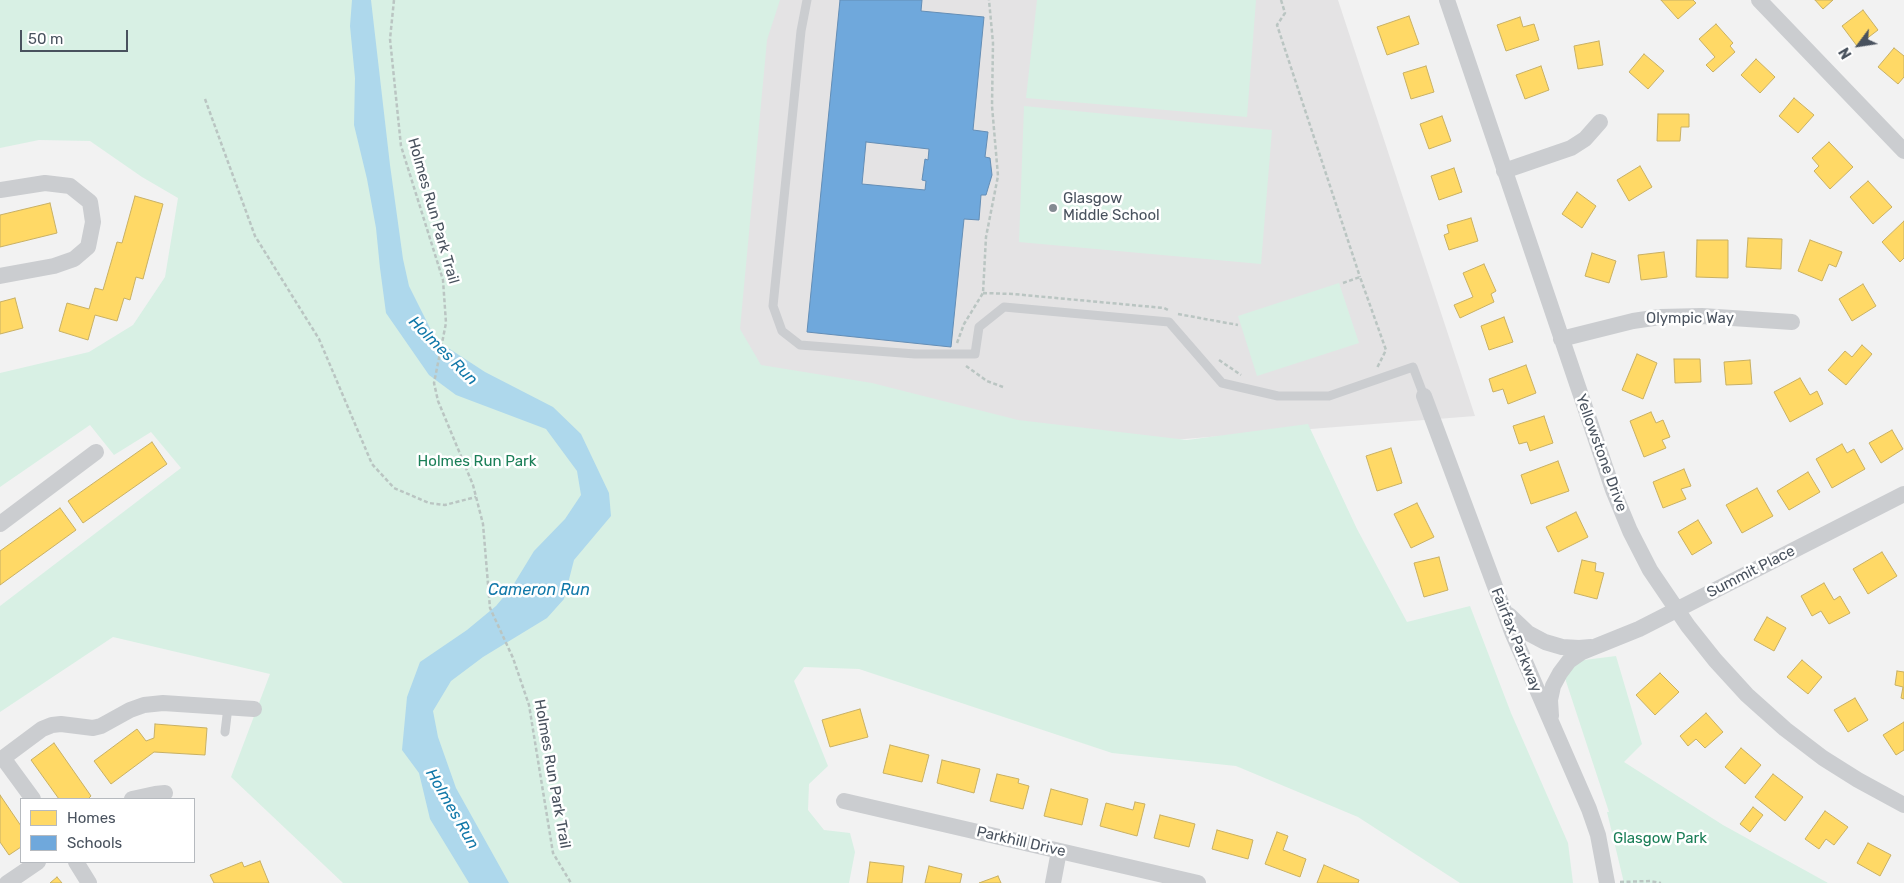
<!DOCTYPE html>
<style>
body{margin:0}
#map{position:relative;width:1904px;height:883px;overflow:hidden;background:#f2f2f2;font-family:Rubik,sans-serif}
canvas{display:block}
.legend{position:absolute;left:20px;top:798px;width:175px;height:65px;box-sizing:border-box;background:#fff;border:1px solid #b6babf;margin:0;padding:6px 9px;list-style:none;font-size:15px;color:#49525e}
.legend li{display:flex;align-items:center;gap:10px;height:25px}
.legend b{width:25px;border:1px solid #b6babf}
.north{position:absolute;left:1834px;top:20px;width:50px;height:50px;-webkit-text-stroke:4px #fff;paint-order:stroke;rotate:239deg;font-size:14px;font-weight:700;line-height:20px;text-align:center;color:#49525e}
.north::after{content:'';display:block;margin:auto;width:18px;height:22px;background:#49525e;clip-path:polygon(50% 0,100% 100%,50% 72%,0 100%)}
.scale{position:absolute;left:20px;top:30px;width:108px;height:22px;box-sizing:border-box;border:2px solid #49525e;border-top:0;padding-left:6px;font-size:15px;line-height:18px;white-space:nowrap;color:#49525e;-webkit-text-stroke:4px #fff;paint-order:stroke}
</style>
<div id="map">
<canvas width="1904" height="883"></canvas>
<ul class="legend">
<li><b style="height:14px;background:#ffd966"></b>Homes</li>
<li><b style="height:14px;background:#6fa8dc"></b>Schools</li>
</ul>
<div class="north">N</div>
<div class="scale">50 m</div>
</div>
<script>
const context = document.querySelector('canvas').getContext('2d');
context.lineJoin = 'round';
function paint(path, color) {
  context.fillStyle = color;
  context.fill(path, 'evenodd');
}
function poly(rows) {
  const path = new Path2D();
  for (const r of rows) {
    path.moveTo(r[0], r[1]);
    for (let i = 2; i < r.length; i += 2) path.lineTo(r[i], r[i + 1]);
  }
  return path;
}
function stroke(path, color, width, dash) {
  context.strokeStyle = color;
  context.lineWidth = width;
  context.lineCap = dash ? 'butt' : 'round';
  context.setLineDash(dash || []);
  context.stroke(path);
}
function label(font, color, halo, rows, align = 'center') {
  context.font = font + ' Rubik,sans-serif';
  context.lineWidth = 5;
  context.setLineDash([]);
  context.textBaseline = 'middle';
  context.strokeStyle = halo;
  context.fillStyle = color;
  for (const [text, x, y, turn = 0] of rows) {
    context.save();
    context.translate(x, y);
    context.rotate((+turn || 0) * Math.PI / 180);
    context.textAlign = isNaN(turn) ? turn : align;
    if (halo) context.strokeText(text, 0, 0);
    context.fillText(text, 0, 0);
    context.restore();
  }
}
paint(poly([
 [695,0,1338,0,1475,416,957,457,704,426]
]), '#e4e3e4');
paint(poly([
 [0,0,780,0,767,40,740,329,761,365,872,383,1018,420,1187,440,1308,424,1357,529,1407,622,1470,606,1511,713,1568,843,1573,883,1460,883,1358,817,1236,766,1112,753,859,669,804,667,794,681,828,766,809,784,808,810,824,830,850,833,855,852,849,883,343,883,231,777,270,674,113,637,0,712,0,606,181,468,151,432,114,455,90,425,0,487,0,373,89,352,133,325,165,277,178,198,142,177,90,141,39,140,0,148],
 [1037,0,1256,0,1247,117,1026,98],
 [1024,106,1272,130,1261,264,1019,242],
 [1339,283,1359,343,1257,376,1238,316],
 [1616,656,1642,744,1624,762,1723,825,1828,883,1624,883,1607,812,1609,812,1560,663]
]), '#d8f0e4');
paint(poly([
 [352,0,371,0,390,165,403,259,409,286,436,340,485,372,553,407,581,434,609,493,611,516,574,560,564,599,547,618,483,657,451,681,433,711,438,737,456,788,509,883,469,883,430,819,419,773,402,750,407,697,420,662,467,630,496,606,512,587,534,551,565,519,581,495,577,471,546,429,456,395,429,375,386,313,380,268,376,228,367,179,354,125,355,78,350,26]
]), '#aed8ec');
const homes = poly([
 [1661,0,1693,0,1696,3,1678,19,1661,0],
 [1815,0,1833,0,1823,9,1815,0],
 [1863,10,1878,30,1857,46,1842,26,1863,10],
 [1409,16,1419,44,1387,55,1377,27,1409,16],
 [1520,17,1523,27,1534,24,1539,40,1506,51,1497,25,1520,17],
 [1716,24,1733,43,1730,46,1735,52,1713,72,1706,65,1715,57,1699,39,1716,24],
 [1599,41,1603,65,1578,69,1574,46,1599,41],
 [1894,48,1904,56,1904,77,1898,84,1878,67,1894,48],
 [1644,54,1664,71,1648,89,1629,72,1644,54],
 [1756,59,1775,77,1760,93,1741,75,1756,59],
 [1426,66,1434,92,1411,99,1403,73,1426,66],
 [1541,66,1549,90,1525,99,1516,75,1541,66],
 [1794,98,1814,115,1798,133,1779,116,1794,98],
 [1658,114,1689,114,1689,127,1681,127,1680,141,1657,141,1658,114],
 [1442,116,1451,141,1429,149,1420,124,1442,116],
 [1829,142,1853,167,1830,189,1814,171,1819,166,1812,158,1829,142],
 [1640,166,1652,187,1629,201,1617,180,1640,166],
 [1454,168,1462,192,1439,200,1431,176,1454,168],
 [1868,181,1892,207,1873,224,1850,197,1868,181],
 [1577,192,1596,206,1582,228,1562,214,1577,192],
 [135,196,163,204,143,279,136,277,130,300,124,298,117,321,95,315,88,340,59,331,67,303,89,309,95,288,103,290,117,242,122,243,135,196],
 [50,203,57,233,0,247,0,215,50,203],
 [1471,218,1478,241,1449,250,1444,235,1449,233,1447,225,1471,218],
 [1904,221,1904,258,1900,262,1882,242,1904,221],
 [1748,238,1782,239,1781,269,1746,267,1748,238],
 [1697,240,1728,240,1728,278,1696,277,1697,240],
 [1810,240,1842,252,1836,267,1829,264,1822,281,1798,271,1810,240],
 [1664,252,1667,277,1641,280,1638,255,1664,252],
 [1592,253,1616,261,1609,283,1585,276,1592,253],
 [1484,264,1496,291,1491,294,1494,302,1460,318,1454,305,1473,297,1463,273,1484,264],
 [1863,284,1876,306,1852,321,1839,299,1863,284],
 [15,298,23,328,0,334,0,302,15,298],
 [1504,317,1513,342,1489,350,1481,326,1504,317],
 [1862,345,1872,354,1846,385,1828,370,1845,351,1852,357,1862,345],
 [1637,354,1657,363,1643,399,1622,390,1637,354],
 [1674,359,1700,359,1701,382,1675,383,1674,359],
 [1750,360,1752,384,1726,385,1724,362,1750,360],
 [1526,365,1536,393,1508,404,1503,389,1493,392,1489,379,1526,365],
 [1800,378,1810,395,1817,391,1823,404,1790,422,1774,392,1800,378],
 [1651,412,1656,423,1663,420,1670,437,1662,440,1666,448,1644,457,1630,421,1651,412],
 [1544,416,1553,443,1530,451,1527,442,1519,444,1513,426,1544,416],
 [1892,430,1903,449,1881,463,1869,443,1892,430],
 [152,442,167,464,83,523,68,501,152,442],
 [1842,444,1847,453,1854,449,1865,469,1832,488,1816,459,1842,444],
 [1391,448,1402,483,1377,491,1366,456,1391,448],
 [1558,461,1569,491,1531,504,1521,475,1558,461],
 [1684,469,1691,486,1681,489,1686,499,1663,508,1653,482,1684,469],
 [1808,472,1820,492,1789,510,1777,491,1808,472],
 [1757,488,1773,516,1742,533,1726,505,1757,488],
 [1417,503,1434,537,1411,548,1394,514,1417,503],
 [60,508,76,530,0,585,0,551,60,508],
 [1576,512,1588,537,1558,552,1546,527,1576,512],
 [1698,520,1712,543,1692,555,1678,532,1698,520],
 [1882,552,1897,576,1868,594,1853,569,1882,552],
 [1439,557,1448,590,1424,597,1414,563,1439,557],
 [1582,560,1596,563,1595,571,1604,573,1597,599,1574,593,1582,560],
 [1824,583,1834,600,1840,596,1850,613,1829,624,1821,611,1812,616,1801,596,1824,583],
 [1767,617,1786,628,1774,651,1754,640,1767,617],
 [1802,660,1822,677,1808,694,1787,677,1802,660],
 [1897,671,1904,672,1904,699,1901,698,1903,687,1895,685,1897,671],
 [1660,673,1679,692,1655,715,1636,695,1660,673],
 [1855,698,1868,720,1848,732,1834,710,1855,698],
 [860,709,868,737,830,747,822,720,860,709],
 [1706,713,1723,732,1705,748,1696,739,1688,746,1680,736,1706,713],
 [1904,722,1904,750,1896,755,1883,735,1904,722],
 [155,724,207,728,205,755,154,752,111,784,94,761,137,729,146,741,154,738,155,724],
 [54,743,91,796,88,799,59,799,31,760,54,743],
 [890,745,929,755,922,782,883,773,890,745],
 [1741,748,1761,765,1745,784,1725,767,1741,748],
 [942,760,980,769,974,793,937,783,942,760],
 [997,774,1019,779,1018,783,1029,786,1023,809,990,801,997,774],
 [1773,774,1803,797,1785,821,1755,797,1773,774],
 [1051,789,1088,799,1082,825,1044,816,1051,789],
 [0,795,21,826,21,847,9,855,0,842,0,795],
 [1135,802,1145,804,1137,836,1100,826,1106,803,1133,810,1135,802],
 [1753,807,1763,815,1750,832,1740,824,1753,807],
 [1825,811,1848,827,1834,845,1826,839,1819,849,1805,839,1825,811],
 [1160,815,1195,824,1189,847,1154,838,1160,815],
 [1217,830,1253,840,1248,859,1212,849,1217,830],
 [1277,832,1288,836,1283,850,1306,859,1300,877,1265,864,1277,832],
 [1868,843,1891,855,1880,876,1857,863,1868,843],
 [260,861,269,883,214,883,210,875,242,862,244,867,260,861],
 [870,862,904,866,902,883,867,883,870,862],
 [1324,865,1359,880,1358,883,1317,883,1324,865],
 [929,866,962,874,960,883,925,883,929,866],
 [998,876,1001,883,979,883,998,876],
 [57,877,62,883,50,883,57,877]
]);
paint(homes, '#ffd966');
stroke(homes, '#c8b064', 1);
const schools = poly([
 [840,0,922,0,921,11,984,17,973,130,988,132,985,157,990,158,992,175,986,195,981,195,979,220,964,219,951,347,807,332,840,0],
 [866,142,929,149,928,160,925,159,922,180,926,181,925,190,862,184,866,142]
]);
paint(schools, '#6fa8dc');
stroke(schools, '#648eb6', 1);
stroke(poly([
 [394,0,390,39,401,146,443,280,446,323,434,383,438,401,473,485,483,524,490,608,513,658,529,705,553,853,571,883],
 [1281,0,1285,13,1277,25,1360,277],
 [205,99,255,236,319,339,372,464,394,488,429,503,445,505,476,497],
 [1343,283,1360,277,1386,350,1377,368],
 [983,293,1013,294,1164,308,1168,310],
 [1178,314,1238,325],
 [957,343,964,324,983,293,986,237,998,176,992,106,993,43,989,0],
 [1219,360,1241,375],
 [966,366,987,381,1003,387],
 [1620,882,1650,881,1661,883]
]), '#bac5c2', 2.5, [4, 2.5]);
stroke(poly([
 [807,0,801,31,773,306,782,331,800,345,915,354,975,354,979,327,1004,307,1169,322,1222,383,1278,396,1329,396,1413,367,1424,396],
 [225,732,228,707]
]), '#cbcdd0', 9);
stroke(poly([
 [1447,0,1613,490,1630,531,1650,570,1688,626,1715,660,1747,695,1785,729,1823,758,1858,780,1904,805],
 [1759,0,1904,151],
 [1504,171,1571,148,1585,139,1600,122],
 [0,190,45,183,70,186,90,202,93,222,88,247,74,259,54,266,0,276],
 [1561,339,1633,321,1660,317,1702,316,1792,322],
 [1424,396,1512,632,1589,809,1598,835,1607,883],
 [0,524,96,452],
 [1509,615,1528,633,1545,642,1562,647,1579,648,1591,647],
 [1551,716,1550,700,1553,686,1560,673,1569,661,1582,652,1639,629,1904,494],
 [33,799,3,758,42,729,52,725,61,724,93,728,101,726,130,710,144,705,163,703,254,709],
 [132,799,155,794,165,793],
 [844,801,1198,883],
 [76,862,89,883],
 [7,883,38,862],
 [1053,883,1059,851]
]), '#cbcdd0', 16);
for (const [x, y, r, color] of [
 [1053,208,5,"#848a92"]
]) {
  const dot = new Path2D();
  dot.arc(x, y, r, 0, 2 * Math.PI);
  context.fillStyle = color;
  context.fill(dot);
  stroke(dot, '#fff', 2);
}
label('15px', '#49525e', '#fff', [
 ["Glasgow",1063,199],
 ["Middle School",1063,216]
], 'left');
label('15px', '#49525e', '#fff', [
 ["Holmes Run Park Trail",433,211,74],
 ["Olympic Way",1690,319],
 ["Yellowstone Drive",1601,453,70],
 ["Summit Place",1751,572,-27],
 ["Fairfax Parkway",1516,640,68],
 ["Holmes Run Park Trail",552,774,80],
 ["Parkhill Drive",1021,842,13]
]);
label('15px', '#1b7f58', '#fff', [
 ["Holmes Run Park",477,462],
 ["Glasgow Park",1660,839]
]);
label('italic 16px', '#1178a9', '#fff', [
 ["Holmes Run",443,351,45],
 ["Cameron Run",539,590],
 ["Holmes Run",452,809,60]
]);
</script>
